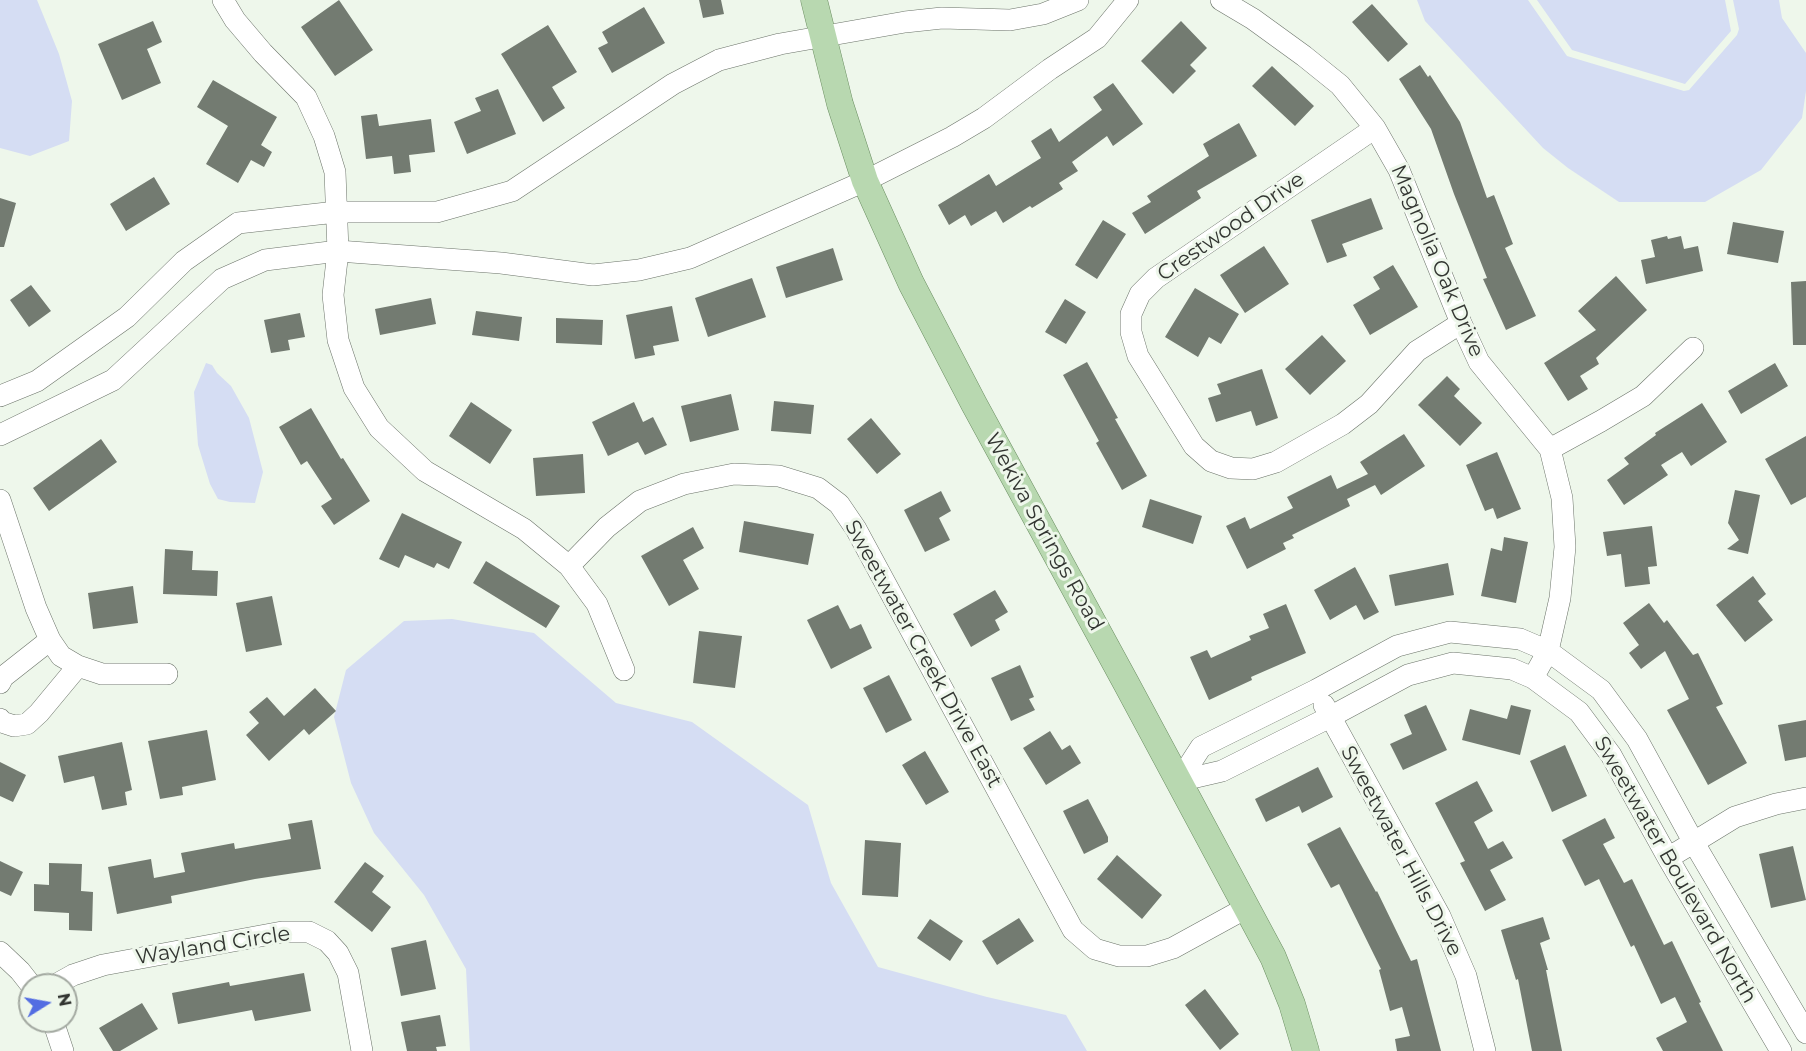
<!DOCTYPE html>
<style>
body{margin:0}
#map{position:relative;width:1806px;height:1051px;overflow:hidden;background:#eef7eb;font-family:Montserrat,sans-serif}
canvas{display:block}
.north{position:absolute;left:18px;top:973px;width:60px;height:60px;box-sizing:border-box;background:#eef7eb;border:2px solid #a3a9a1;border-radius:50%;rotate:79deg;font-size:16px;font-weight:700;line-height:24px;text-align:center;color:#323531}
.north::after{content:'';display:block;margin:auto;width:21px;height:27px;background:#536de2;clip-path:polygon(50% 0,100% 100%,50% 72%,0 100%)}
</style>
<div id="map">
<canvas width="1806" height="1051"></canvas>
<div class="north">N</div>
</div>
<script>
const context = document.querySelector('canvas').getContext('2d');
context.lineJoin = 'round';
function paint(path, color) {
  context.fillStyle = color;
  context.fill(path, 'evenodd');
}
function poly(rows) {
  const path = new Path2D();
  for (const r of rows) {
    path.moveTo(r[0], r[1]);
    for (let i = 2; i < r.length; i += 2) path.lineTo(r[i], r[i + 1]);
  }
  return path;
}
function stroke(path, color, width, dash) {
  context.strokeStyle = color;
  context.lineWidth = width;
  context.lineCap = dash ? 'butt' : 'round';
  context.setLineDash(dash || []);
  context.stroke(path);
}
function label(font, color, halo, rows, align = 'center') {
  context.font = font + ' Montserrat,sans-serif';
  context.lineWidth = 6;
  context.setLineDash([]);
  context.textBaseline = 'middle';
  context.strokeStyle = halo;
  context.fillStyle = color;
  for (const [text, x, y, turn = 0] of rows) {
    context.save();
    context.translate(x, y);
    context.rotate((+turn || 0) * Math.PI / 180);
    context.textAlign = isNaN(turn) ? turn : align;
    if (halo) context.strokeText(text, 0, 0);
    context.fillText(text, 0, 0);
    context.restore();
  }
}
paint(poly([
 [0,0,37,0,59,54,72,101,69,141,30,156,0,148],
 [1417,0,1528,0,1567,56,1684,91,1689,90,1737,35,1739,29,1733,0,1779,0,1782,18,1806,53,1806,91,1802,118,1761,170,1705,202,1619,202,1568,168,1543,148,1425,21],
 [1537,0,1725,0,1731,31,1685,84,1572,50],
 [206,363,212,365,217,373,231,386,249,418,263,472,255,503,230,502,218,499,210,484,198,445,194,392],
 [452,619,534,633,616,703,692,722,808,805,831,883,878,967,987,997,1066,1015,1087,1051,470,1051,466,969,424,895,374,833,351,783,334,717,346,670,404,621]
]), '#d5ddf3');
paint(poly([
 [339,0,373,50,335,76,301,27],
 [699,0,721,0,724,14,703,18],
 [1372,4,1408,44,1388,62,1352,22],
 [644,7,665,43,612,73,598,48,608,43,602,32],
 [153,21,162,42,147,49,161,83,122,100,98,44],
 [1181,21,1207,48,1190,65,1196,71,1173,94,1141,61],
 [548,25,577,72,552,87,565,108,543,122,501,54],
 [1420,65,1428,77,1430,75,1460,122,1487,198,1494,195,1513,244,1505,248,1536,316,1506,330,1483,279,1487,278,1454,194,1431,129,1399,79],
 [1272,66,1314,106,1295,126,1252,86],
 [213,80,277,117,261,145,272,152,264,167,251,160,238,183,206,164,228,126,197,107],
 [1113,83,1143,124,1113,146,1107,136,1072,162,1078,171,1059,183,1063,189,1032,208,1030,206,1003,223,996,211,971,226,965,215,949,225,938,205,989,174,996,186,1041,158,1031,141,1051,128,1059,142,1102,110,1093,97],
 [498,89,516,134,467,154,454,122,481,111,475,98],
 [377,114,379,126,431,119,435,152,409,155,411,172,394,174,392,156,366,159,361,116],
 [1239,123,1257,156,1197,191,1201,198,1145,234,1132,213,1151,202,1147,196,1209,156,1203,144],
 [154,177,170,204,126,231,110,204],
 [0,198,16,203,4,247,0,247],
 [1371,198,1383,229,1342,244,1347,256,1327,263,1311,220],
 [1103,220,1126,234,1097,279,1075,265],
 [1733,222,1784,231,1778,263,1727,254],
 [1667,236,1668,239,1681,236,1684,249,1698,246,1703,271,1646,284,1641,260,1655,257,1651,240],
 [1264,246,1289,284,1245,313,1220,275],
 [833,248,843,280,786,298,776,267],
 [1393,265,1418,307,1370,335,1353,305,1380,289,1373,277],
 [1616,276,1647,310,1596,358,1599,364,1580,376,1588,389,1568,401,1544,363,1596,330,1578,311],
 [752,278,766,317,708,337,695,298],
 [1806,281,1806,345,1793,345,1791,282],
 [31,285,51,311,29,327,10,300],
 [1195,288,1239,314,1221,344,1209,337,1198,357,1165,337],
 [431,298,436,324,380,335,375,309],
 [1065,299,1086,312,1066,344,1045,332],
 [672,306,679,341,653,346,655,355,635,359,626,315],
 [476,311,522,317,519,341,472,335],
 [300,313,305,337,288,340,290,350,271,353,264,320],
 [556,318,603,320,602,345,556,343],
 [1322,335,1346,361,1310,395,1285,369],
 [1087,362,1118,418,1115,419,1147,476,1122,490,1096,443,1099,441,1063,375],
 [1775,363,1788,386,1741,414,1728,391],
 [1262,369,1278,418,1256,426,1251,411,1216,422,1208,398,1221,394,1217,384],
 [1447,376,1460,389,1454,396,1482,423,1460,446,1418,405],
 [731,394,739,430,690,442,681,406],
 [774,401,814,405,811,434,771,431],
 [471,402,512,430,490,464,449,436],
 [634,402,643,422,653,417,667,445,645,455,638,442,608,456,592,422],
 [1702,403,1727,442,1691,466,1682,452,1661,465,1668,475,1624,505,1607,480,1629,464,1624,458,1656,435,1655,433],
 [311,408,341,459,343,458,370,501,334,525,321,506,332,499,307,461,301,465,279,427],
 [871,418,901,454,877,474,847,439],
 [1404,434,1425,466,1381,495,1375,485,1347,499,1350,506,1292,535,1294,538,1283,543,1286,549,1247,569,1226,526,1245,517,1250,529,1293,508,1287,497,1331,475,1337,489,1368,474,1360,462],
 [1806,436,1806,497,1791,505,1765,459],
 [101,439,117,462,49,511,33,488],
 [1497,452,1521,509,1497,519,1493,508,1485,511,1466,465],
 [583,454,585,493,536,496,533,458],
 [1735,490,1760,495,1748,554,1727,549,1739,540,1728,523],
 [941,491,951,511,939,518,950,540,925,552,904,510],
 [1150,499,1202,516,1193,544,1142,527],
 [402,513,462,542,449,569,437,563,434,568,405,555,399,568,379,559],
 [744,521,814,534,808,565,739,552],
 [1652,526,1657,566,1648,567,1650,584,1625,587,1621,554,1607,556,1603,532],
 [693,527,704,548,683,560,699,589,669,606,641,556],
 [1504,537,1528,542,1516,603,1481,596,1491,548,1502,551],
 [165,549,193,551,192,570,218,571,217,596,163,594],
 [486,561,560,606,546,628,473,583],
 [1448,563,1454,595,1395,606,1389,575],
 [1355,567,1379,612,1364,620,1356,605,1330,620,1314,590],
 [1753,576,1766,594,1758,601,1773,620,1745,642,1716,605],
 [133,586,138,623,93,629,88,593],
 [995,590,1008,612,995,620,1000,630,971,647,953,614],
 [272,596,282,645,246,652,236,603],
 [1649,603,1664,623,1667,620,1693,655,1698,653,1723,704,1716,707,1747,763,1708,785,1667,710,1689,699,1665,651,1641,669,1629,653,1639,645,1623,623],
 [1286,604,1306,653,1251,677,1252,680,1209,700,1190,657,1207,650,1211,658,1251,640,1249,636,1269,628,1263,614],
 [838,605,850,629,861,624,872,648,831,669,807,620],
 [699,631,742,636,735,688,693,683],
 [1020,665,1034,697,1029,699,1035,710,1011,721,991,678],
 [889,675,912,720,886,733,863,688],
 [315,688,336,711,309,735,304,729,269,761,246,735,259,723,249,712,267,697,284,716],
 [1426,705,1447,750,1403,770,1390,744,1412,734,1404,715],
 [1511,705,1531,710,1520,755,1462,740,1470,709,1507,719],
 [1806,720,1806,757,1785,761,1778,725],
 [207,730,216,780,182,787,183,795,160,799,148,741],
 [1050,731,1062,750,1070,745,1081,763,1046,785,1023,748],
 [122,742,132,790,125,792,127,805,102,810,94,776,64,783,58,756],
 [1565,745,1587,796,1552,812,1530,761],
 [925,751,949,792,926,805,902,765],
 [0,762,26,775,13,802,0,796],
 [1318,767,1333,797,1302,813,1299,806,1266,822,1255,799],
 [1477,781,1493,811,1474,822,1488,849,1503,841,1513,858,1490,870,1506,900,1485,911,1460,863,1465,861,1435,803],
 [1088,799,1108,837,1108,842,1084,854,1063,811],
 [1605,818,1615,838,1603,844,1624,883,1632,879,1664,945,1672,941,1701,1002,1699,1003,1723,1051,1663,1051,1656,1038,1687,1022,1675,997,1661,1004,1634,945,1631,947,1599,879,1585,886,1562,840],
 [312,820,321,869,255,879,171,896,172,903,117,914,108,867,151,859,154,878,185,872,181,853,234,843,235,849,291,839,288,824],
 [1340,827,1376,892,1377,891,1411,961,1417,959,1441,1051,1397,1051,1395,1039,1410,1036,1402,1007,1390,1011,1379,970,1381,969,1339,884,1331,888,1307,844],
 [865,840,901,843,898,897,862,895],
 [1793,846,1806,900,1771,908,1759,854],
 [1117,855,1162,895,1142,919,1097,879],
 [0,861,23,872,11,896,0,891],
 [365,862,384,876,372,892,391,907,372,932,334,902],
 [49,863,82,864,81,891,93,892,92,931,69,930,69,913,34,911,34,884,49,885],
 [1543,917,1550,939,1540,943,1548,970,1546,970,1562,1051,1532,1051,1518,979,1516,980,1501,930],
 [1019,918,1034,941,997,965,982,941],
 [930,919,963,941,950,961,917,938],
 [426,940,436,989,401,996,391,948],
 [304,973,311,1011,255,1021,252,1010,178,1024,172,993,229,982,230,986],
 [1205,989,1239,1034,1220,1050,1185,1005],
 [142,1003,158,1029,120,1051,113,1051,99,1028],
 [440,1015,446,1046,436,1047,437,1051,407,1051,401,1022]
]), '#737b71');
const minor = poly([
 [223,0,235,20,263,53,306,97,324,136,335,172,338,251,333,295,338,340,354,388,379,428,425,471,524,529,569,566,597,604,624,670],
 [1221,0,1253,19,1304,56,1340,85,1375,128,1399,170,1461,323,1479,362,1550,449,1562,498,1565,547,1560,598,1548,651,1533,678],
 [1375,128,1156,278,1140,294,1131,314,1131,332,1138,356,1194,446,1211,461,1231,468,1253,469,1276,462,1343,424,1369,404,1417,351,1461,323],
 [0,396,37,381,127,317,184,261,238,223,336,212,437,212,512,191,673,84,719,60,780,44,905,22,942,18,1010,20,1043,14,1078,0],
 [0,435,113,380,222,279,265,260,338,251,501,263,593,275,639,270,690,258,865,181,952,137,984,118,1050,69,1097,38,1128,0],
 [1550,449,1601,421,1643,396,1693,348],
 [0,500,36,608,50,640,61,656,78,666,102,674,167,674],
 [569,566,607,527,640,501,684,484,734,474,779,476,818,488,839,504,856,529,1073,930,1095,949,1119,956,1147,956,1173,948,1246,908],
 [0,683,3,677,50,640],
 [1324,705,1440,916,1466,976,1485,1051],
 [0,719,2,722,14,726,27,724,39,713,78,666],
 [1179,781,1201,747,1316,690,1397,646,1450,632,1520,639,1548,651,1601,690,1637,739,1694,843,1806,1033],
 [1179,781,1222,771,1330,717,1408,675,1453,663,1512,669,1533,678,1579,712,1611,755,1668,858,1781,1051],
 [1668,858,1735,817,1776,804,1806,798],
 [0,952,20,971,31,985],
 [55,985,73,975,103,965,282,932,309,932,327,941,338,953,348,973,362,1051],
 [53,1021,63,1051]
]);
const major = poly([
 [814,0,840,104,865,181,911,283,974,404,1126,683,1273,957,1292,1004,1306,1051]
]);
stroke(minor, '#6b7369', 22);
stroke(major, '#6b8e62', 27);
stroke(minor, '#fff', 21);
stroke(major, '#b8d8b0', 26);
label('21px', '#323531', '#eef7eb', [
 ["Crestwood Drive",1231,227,-35],
 ["Magnolia Oak Drive",1437,261,67],
 ["Wekiva Springs Road",1044,532,61],
 ["Sweetwater Creek Drive East",923,654,61],
 ["Sweetwater Hills Drive",1401,851,62],
 ["Sweetwater Boulevard North",1675,870,60],
 ["Wayland Circle",213,946,-9]
]);
</script>
